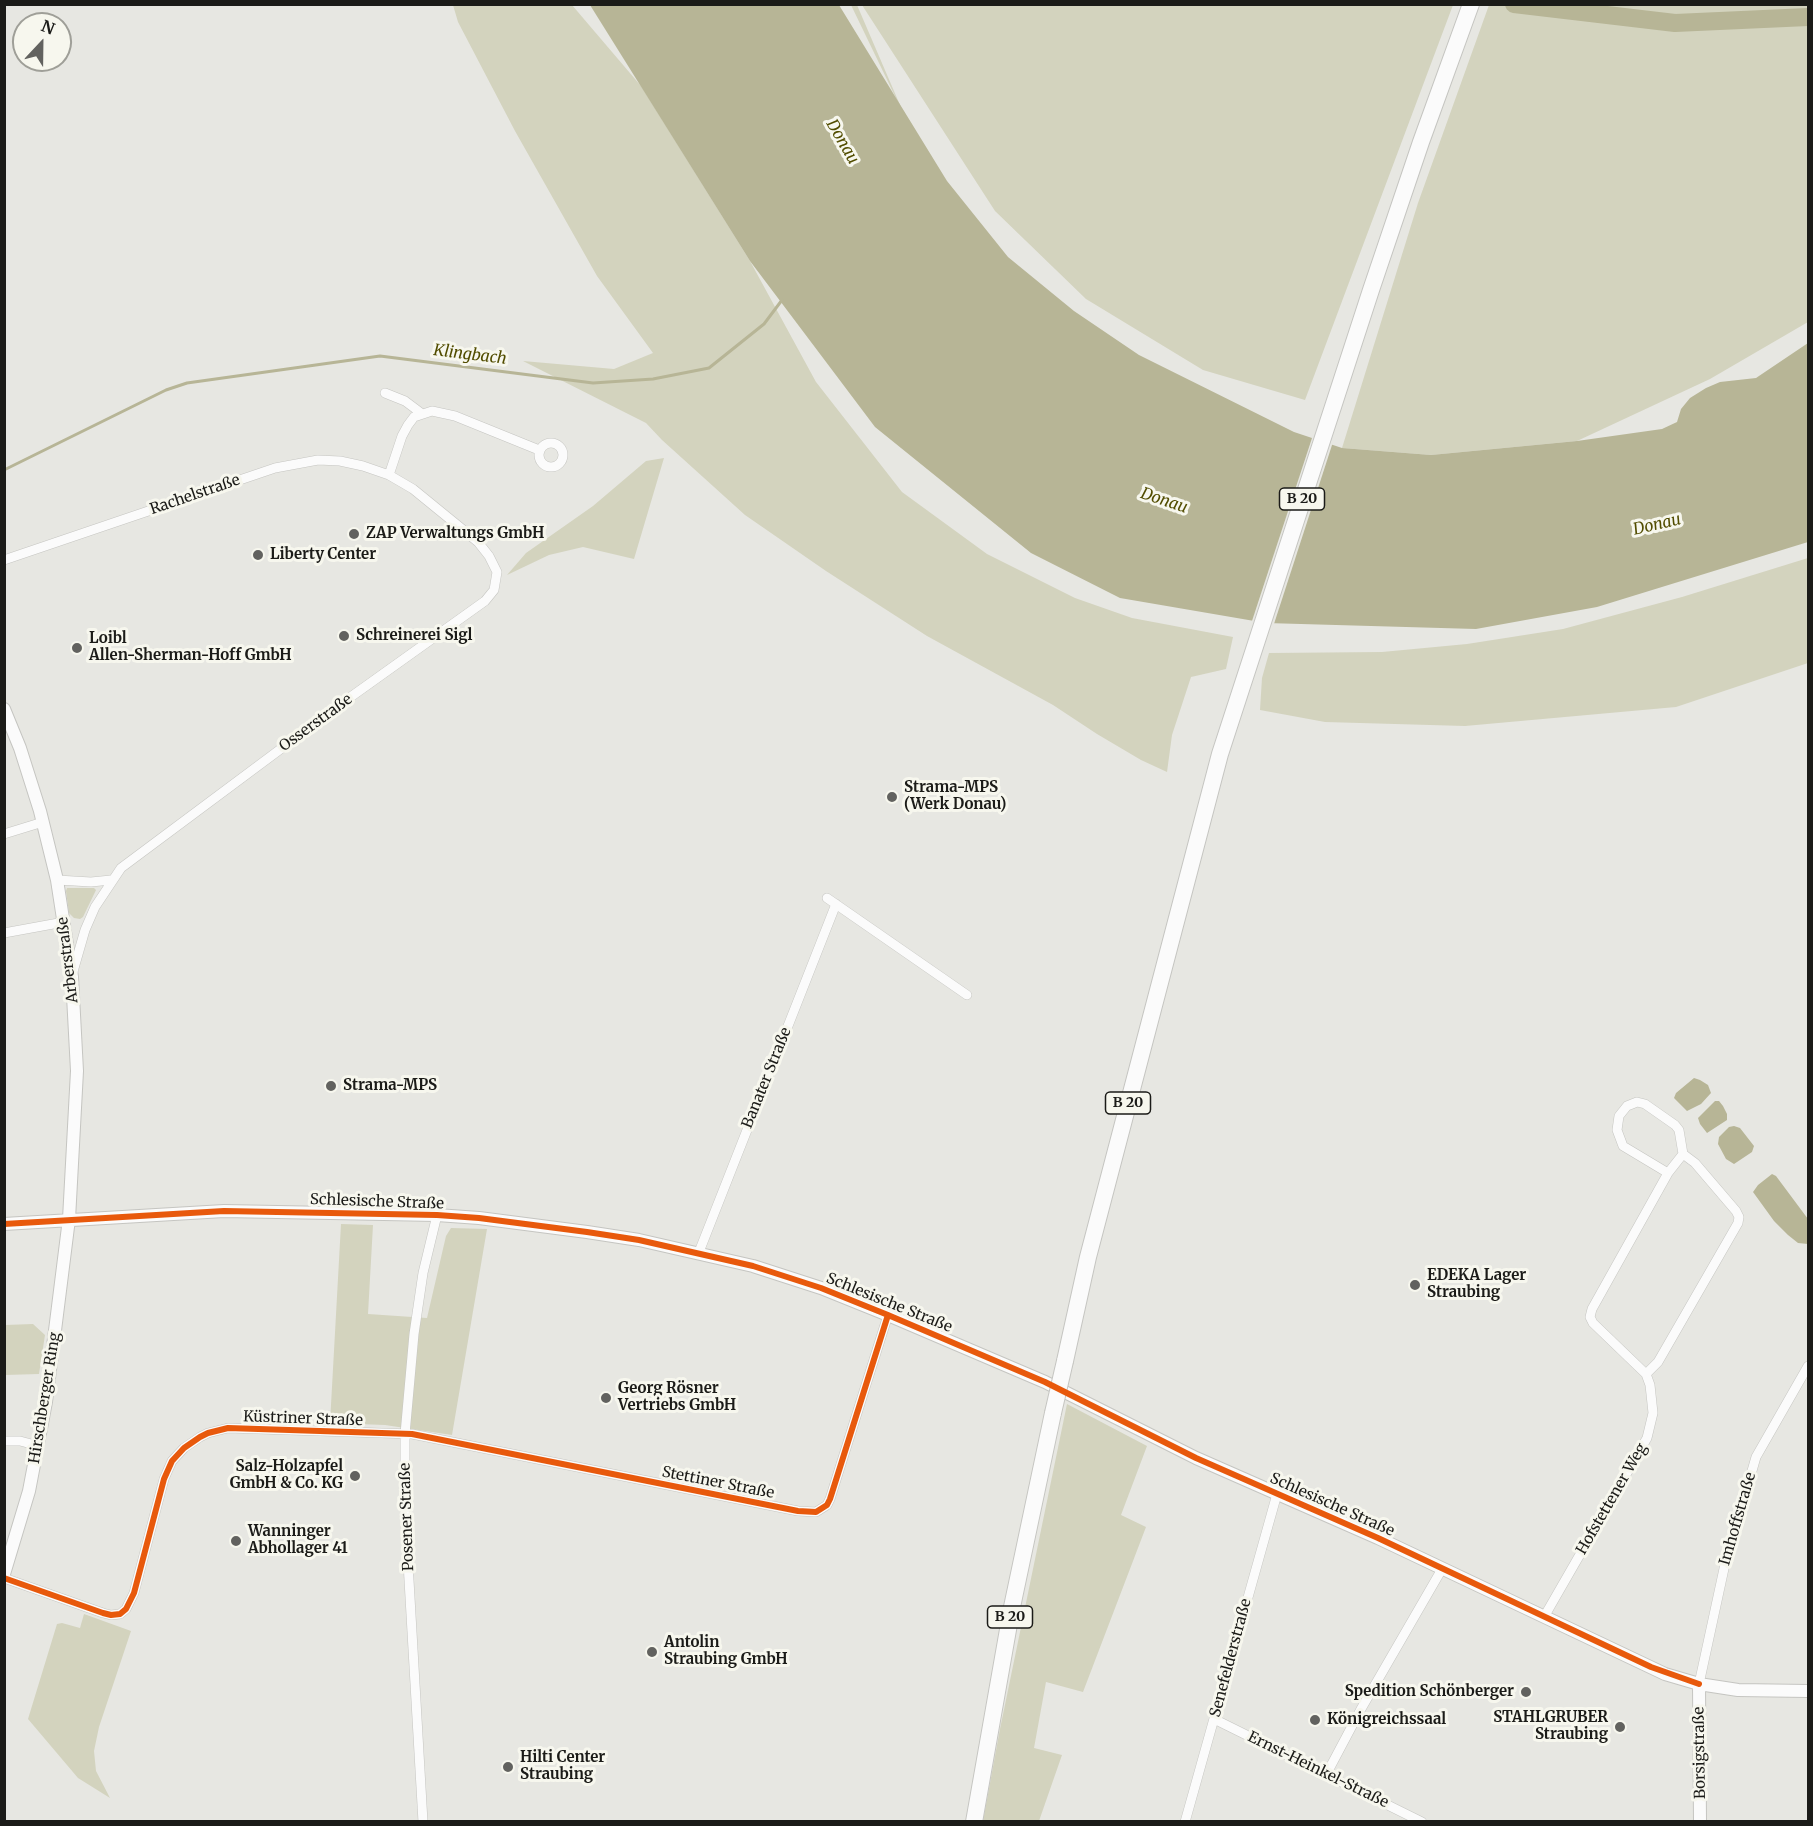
<!DOCTYPE html>
<meta charset="utf-8">
<style>
body{margin:0}
#map{position:relative;width:1813px;height:1826px;overflow:hidden;background:#e7e7e2;font-family:Merriweather,serif}
canvas{display:block}
.frame{position:absolute;inset:0;border:6px solid #1b1b18;pointer-events:none}
.north{position:absolute;left:12px;top:12px;width:60px;height:60px;box-sizing:border-box;background:#f7f7ee;border:2px solid #9f9f98;border-radius:50%;rotate:22deg;font-size:16px;font-weight:700;line-height:24px;text-align:center;color:#1b1b18}
.north::after{content:'';display:block;margin:auto;width:21px;height:27px;background:#62625f;clip-path:polygon(50% 0,100% 100%,50% 72%,0 100%)}
</style>
<div id="map">
<canvas width="1813" height="1826"></canvas>
<div class="frame"></div>
<div class="north">N</div>
</div>
<script>
const context = document.querySelector('canvas').getContext('2d');
context.lineJoin = 'round';
function paint(path, color) {
  context.fillStyle = color;
  context.fill(path, 'evenodd');
}
function poly(rows) {
  const path = new Path2D();
  for (const r of rows) {
    if (r.length === 3) {
      path.moveTo(r[0] + r[2], r[1]);
      path.arc(r[0], r[1], r[2], 0, 2 * Math.PI);
      continue;
    }
    path.moveTo(r[0], r[1]);
    for (let i = 2; i < r.length; i += 2) path.lineTo(r[i], r[i + 1]);
  }
  return path;
}
function stroke(path, color, width, dash) {
  context.strokeStyle = color;
  context.lineWidth = width;
  context.lineCap = dash ? 'butt' : 'round';
  context.setLineDash(dash || []);
  context.stroke(path);
}
function label(font, color, halo, rows, align = 'center') {
  context.font = font + ' Merriweather,serif';
  context.lineWidth = 6;
  context.setLineDash([]);
  context.textBaseline = 'middle';
  context.strokeStyle = halo;
  context.fillStyle = color;
  for (const [text, x, y, turn = 0] of rows) {
    context.save();
    context.translate(x, y);
    context.rotate((+turn || 0) * Math.PI / 180);
    context.textAlign = isNaN(turn) ? turn : align;
    if (halo) context.strokeText(text, 0, 0);
    context.fillText(text, 0, 0);
    context.restore();
  }
}
paint(poly([
 [453,5,572,5,641,86,750,261,816,382,902,492,987,554,1075,598,1132,618,1233,637,1226,669,1191,677,1172,735,1167,772,1141,760,1097,734,1053,705,927,636,826,571,745,515,662,440,646,423,523,361,614,369,653,353,597,276,515,131,458,22],
 [851,5,857,5,906,119],
 [862,5,1453,5,1305,400,1203,370,1086,299,995,211],
 [1489,5,1808,5,1808,322,1710,379,1577,441,1431,455,1342,448,1418,203],
 [664,458,634,559,583,547,549,555,507,575,526,553,593,506,646,461],
 [1808,558,1808,663,1676,707,1465,726,1325,722,1260,710,1262,678,1269,653,1382,652,1467,644,1563,629,1682,597],
 [67,888,94,888,96,890,83,917,80,919,74,918,69,913,66,891],
 [341,1224,373,1225,368,1314,427,1318,446,1236,451,1228,487,1229,452,1435,385,1425,330,1423],
 [33,1324,45,1335,39,1374,5,1375,5,1325],
 [1067,1404,1147,1446,1121,1515,1146,1527,1083,1692,1046,1682,1034,1748,1062,1755,1039,1821,983,1821,1000,1729],
 [84,1614,131,1631,99,1727,94,1751,96,1771,110,1798,78,1778,28,1719,57,1624,62,1623,80,1628]
]), '#d3d3be');
paint(poly([
 [590,5,839,5,947,181,1008,257,1074,311,1139,355,1294,432,1342,448,1431,455,1577,441,1662,429,1677,422,1681,409,1690,398,1706,388,1720,382,1756,378,1808,343,1808,542,1597,607,1476,629,1266,623,1120,598,1031,553,875,427,750,261],
 [1694,1078,1700,1080,1708,1085,1711,1093,1701,1104,1687,1111,1674,1098,1676,1093],
 [1715,1101,1719,1101,1723,1106,1727,1114,1727,1120,1707,1133,1700,1124,1698,1118],
 [1734,1126,1740,1128,1754,1146,1752,1152,1734,1164,1726,1159,1718,1144,1719,1137,1729,1127],
 [1772,1174,1776,1176,1808,1219,1808,1244,1798,1243,1788,1235,1774,1221,1753,1192,1758,1185]
]), '#b7b596');
paint(poly([
 [1313,435,1333,442,1273,627,1251,624]
]), '#e7e7e2');
stroke(poly([
 [4,470,166,390,187,383,380,356,593,383,653,379,709,368,764,324,782,300]
]), '#b7b596', 3);
stroke(poly([
 [1514,4,1675,23,1808,17]
]), '#b7b596', 18);
const street = poly([
 [385,393,405,401,421,413],
 [551,455,12],
 [389,475,402,436,408,425,414,417,432,411,455,416,539,450],
 [4,560,275,468,318,460,340,461,363,466,389,475,413,489,478,542,489,556,497,572,494,590,485,601,345,701,121,868,95,907,85,930,72,975],
 [4,834,43,822],
 [57,880,91,882,111,880],
 [827,898,967,995],
 [4,933,64,922],
 [1668,1173,1623,1146,1617,1130,1619,1116,1627,1106,1637,1102,1645,1104,1675,1125,1679,1130,1683,1154],
 [699,1252,836,904],
 [4,1441,20,1441,39,1446],
 [4,1578,103,1613,111,1615,120,1614,126,1609,134,1593,164,1479,172,1461,184,1448,200,1437,208,1433,228,1428,412,1434,798,1511,816,1512,827,1505,830,1499,888,1315],
 [1544,1617,1647,1438,1653,1413,1650,1385,1646,1374,1658,1362,1738,1223,1739,1217,1736,1211,1695,1163,1683,1154,1668,1173,1592,1309,1590,1317,1593,1323,1646,1374],
 [1699,1684,1725,1564,1756,1457,1808,1366],
 [1214,1719,1422,1822],
 [1326,1775,1361,1709,1442,1569],
 [423,1822,405,1511,405,1434,414,1334,423,1273,437,1215],
 [1185,1822,1277,1494]
]);
const secondary = poly([
 [4,709,20,748,40,811,57,880,72,977,77,1071,69,1219,46,1402,29,1491,4,1574],
 [4,1224,224,1211,437,1215,479,1218,587,1232,639,1240,753,1266,821,1288,888,1315,1045,1382,1196,1458,1378,1538,1665,1674,1699,1684,1738,1690,1808,1691],
 [1699,1684,1700,1822]
]);
const highway = poly([
 [1065,1361,1088,1257,1220,754,1371,290,1421,142,1471,4],
 [974,1822,1012,1607,1053,1413]
]);
stroke(street, '#c5c5c1', 10);
stroke(secondary, '#c5c5c1', 14);
stroke(highway, '#c5c5c1', 18);
stroke(street, '#fbfbfb', 9);
stroke(secondary, '#fbfbfb', 12);
stroke(highway, '#fbfbfb', 16);
const highwayBridge = poly([
 [1053,1413,1065,1361]
]);
stroke(highwayBridge, '#c5c5c1', 18, []);
stroke(highwayBridge, '#fbfbfb', 16);
stroke(poly([
 [4,1224,224,1211,437,1215,479,1218,587,1232,639,1240,753,1266,821,1288,888,1315,1045,1382,1196,1458,1378,1538,1651,1667,1699,1684],
 [4,1578,103,1613,111,1615,120,1614,126,1609,134,1593,164,1479,172,1461,184,1448,200,1437,208,1433,228,1428,412,1434,798,1511,816,1512,827,1505,830,1499,888,1315]
]), '#e8590c', 6);
for (const [x, y, r, color] of [
 [354,534,6,"#62625f"],
 [258,555,6,"#62625f"],
 [344,636,6,"#62625f"],
 [77,648,6,"#62625f"],
 [892,797,6,"#62625f"],
 [331,1086,6,"#62625f"],
 [1415,1285,6,"#62625f"],
 [606,1398,6,"#62625f"],
 [355,1476,6,"#62625f"],
 [236,1541,6,"#62625f"],
 [652,1652,6,"#62625f"],
 [1526,1692,6,"#62625f"],
 [1315,1720,6,"#62625f"],
 [1620,1727,6,"#62625f"],
 [508,1767,6,"#62625f"]
]) {
  const dot = new Path2D();
  dot.arc(x, y, r, 0, 2 * Math.PI);
  context.fillStyle = color;
  context.fill(dot);
  stroke(dot, '#f7f7ee', 2);
}
for (const [x, y, w] of [
 [1302,499,45],
 [1128,1103,45],
 [1010,1617,45]
]) {
  const box = new Path2D();
  box.roundRect(x - w / 2, y - 11, w, 22, 4.5);
  context.fillStyle = '#f7f7ee';
  context.fill(box);
  stroke(box, '#1b1b18', 1.5);
}
label('bold 14px', '#1b1b18', null, [
 ["B 20",1302,499],
 ["B 20",1128,1103],
 ["B 20",1010,1617]
]);
label('15px', '#1b1b18', '#f7f7ee', [
 ["Rachelstraße",195,495,-19],
 ["Osserstraße",316,723,-36],
 ["Arberstraße",68,960,-97],
 ["Banater Straße",767,1078,-68],
 ["Schlesische Straße",377,1202,2],
 ["Schlesische Straße",889,1303,22],
 ["Hirschberger Ring",45,1398,-81],
 ["Küstriner Straße",303,1419,2],
 ["Stettiner Straße",718,1483,11],
 ["Hofstettener Weg",1612,1499,-60],
 ["Schlesische Straße",1332,1505,24],
 ["Posener Straße",407,1517,-92],
 ["Imhoffstraße",1738,1519,-74],
 ["Senefelderstraße",1231,1658,-75],
 ["Borsigstraße",1700,1753,-91],
 ["Ernst-Heinkel-Straße",1318,1770,26]
]);
label('bold 15px', '#1b1b18', '#f7f7ee', [
 ["ZAP Verwaltungs GmbH",366,534],
 ["Liberty Center",270,555],
 ["Schreinerei Sigl",356,636],
 ["Loibl",89,639],
 ["Allen-Sherman-Hoff GmbH",89,656],
 ["Strama-MPS",904,788],
 ["(Werk Donau)",904,805],
 ["Strama-MPS",343,1086],
 ["EDEKA Lager",1427,1276],
 ["Straubing",1427,1293],
 ["Georg Rösner",618,1389],
 ["Vertriebs GmbH",618,1406],
 ["Salz-Holzapfel",343,1467,"right"],
 ["GmbH & Co. KG",343,1484,"right"],
 ["Wanninger",248,1532],
 ["Abhollager 41",248,1549],
 ["Antolin",664,1643],
 ["Straubing GmbH",664,1660],
 ["Spedition Schönberger",1514,1692,"right"],
 ["STAHLGRUBER",1608,1718,"right"],
 ["Straubing",1608,1735,"right"],
 ["Königreichssaal",1327,1720],
 ["Hilti Center",520,1758],
 ["Straubing",520,1775]
], 'left');
label('italic 16px', '#524d00', '#f7f7ee', [
 ["Donau",842,142,60],
 ["Klingbach",470,355,7],
 ["Donau",1164,501,19],
 ["Donau",1657,525,-13]
]);
</script>
